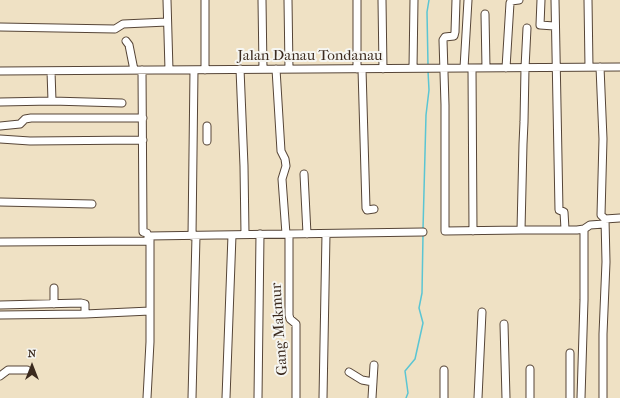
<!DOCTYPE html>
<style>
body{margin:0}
#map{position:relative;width:620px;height:398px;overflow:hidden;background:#efe1c4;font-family:"IM FELL French Canon",serif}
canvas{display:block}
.north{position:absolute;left:12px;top:346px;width:40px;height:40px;-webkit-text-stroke:3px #f6f6f2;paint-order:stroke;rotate:0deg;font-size:11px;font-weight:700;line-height:16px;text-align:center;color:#3b2a1e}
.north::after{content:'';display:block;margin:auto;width:14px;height:18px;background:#3b2a1e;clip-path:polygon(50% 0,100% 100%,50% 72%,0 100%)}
</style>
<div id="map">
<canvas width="620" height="398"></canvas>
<div class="north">N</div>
</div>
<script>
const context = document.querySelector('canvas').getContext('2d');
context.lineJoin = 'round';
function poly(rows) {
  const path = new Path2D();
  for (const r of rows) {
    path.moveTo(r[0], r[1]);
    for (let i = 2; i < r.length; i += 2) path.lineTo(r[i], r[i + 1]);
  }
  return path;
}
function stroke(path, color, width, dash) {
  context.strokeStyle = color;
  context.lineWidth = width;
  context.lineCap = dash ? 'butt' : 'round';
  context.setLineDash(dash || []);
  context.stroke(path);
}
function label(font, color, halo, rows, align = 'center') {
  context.font = font + ' "IM FELL French Canon",serif';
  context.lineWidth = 4;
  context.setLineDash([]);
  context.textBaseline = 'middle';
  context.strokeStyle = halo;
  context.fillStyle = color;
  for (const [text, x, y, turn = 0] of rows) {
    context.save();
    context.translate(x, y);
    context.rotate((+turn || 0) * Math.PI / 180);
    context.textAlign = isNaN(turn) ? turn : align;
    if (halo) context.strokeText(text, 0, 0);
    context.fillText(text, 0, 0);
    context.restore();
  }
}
stroke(poly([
 [428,65,427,12,429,0],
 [423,229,426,115,429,90,428,71],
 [406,398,408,393,405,371,415,359,423,323,419,308,422,293,423,235]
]), '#5ac5d3', 1.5);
const minor = poly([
 [167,0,169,70],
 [262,0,263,69],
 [288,0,289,69],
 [357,0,357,69],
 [382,0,383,69],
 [456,0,455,32,454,36,445,37,443,40,445,105,445,231,521,230,577,230,584,229,590,225,604,224],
 [541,0,540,25,554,26],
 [555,0,559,210,564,212,565,229],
 [588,0,589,67],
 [485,14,486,68],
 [0,27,115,29,123,24,167,22],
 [126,41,129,45,134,70],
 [600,67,603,139,601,215,605,219,620,218],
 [413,68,414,0],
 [464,68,468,0],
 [472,68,473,231],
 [506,68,510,3,511,1,519,0],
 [240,69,244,166,245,234],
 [276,69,281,151,285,159,286,166,282,179,286,234],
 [362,69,366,208,367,210,374,209],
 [142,70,143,232,147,233,148,236],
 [205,70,205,0],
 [0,71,620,67],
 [51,71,52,101],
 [0,102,52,101,122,103],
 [0,126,20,124,25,119,31,118,143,118],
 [207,126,207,141],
 [0,139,30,141,143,140],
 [304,174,307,234],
 [0,202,92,204],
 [521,230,523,144,524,122,525,68,527,28],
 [289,234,289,315,290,319,296,324,296,398],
 [192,236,194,70],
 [0,242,148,241,148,236,423,232],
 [54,304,54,288],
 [0,305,81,303,85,304,85,314],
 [0,315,85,314,150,311],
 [504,324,506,398],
 [570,353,570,398],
 [444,370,444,398],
 [349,372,362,380,373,382],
 [0,376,8,370,27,370],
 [147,398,150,342,150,236],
 [192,398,196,236],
 [226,398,232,235],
 [258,398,260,234],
 [323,398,326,234],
 [372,398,374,365],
 [478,398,482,312],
 [530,398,530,369],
 [581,398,584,300,584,229],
 [603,398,603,334,606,262,605,219]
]);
stroke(minor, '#564537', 9);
stroke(minor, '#fff', 7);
label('15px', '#3b2a1e', '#f6f6f2', [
 ["Jalan Danau Tondanau",310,56],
 ["Gang Makmur",280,329,-94]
]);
</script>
